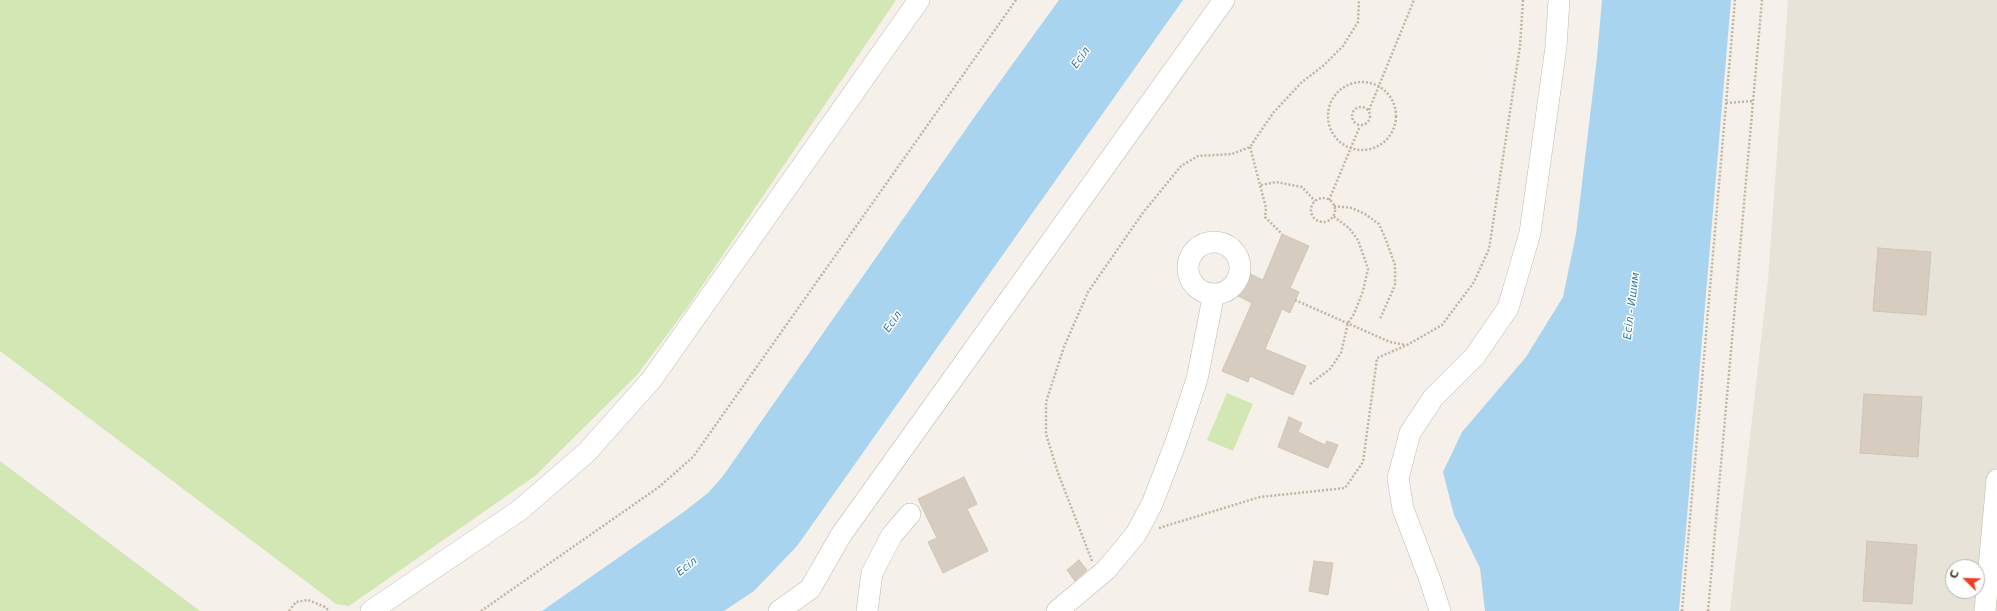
<!DOCTYPE html>
<meta charset="utf-8">
<style>
body{margin:0}
#map{position:relative;width:1997px;height:611px;overflow:hidden;background:#f5f1ea;font-family:"DejaVu Sans",sans-serif}
canvas{display:block}
.north{position:absolute;left:1945px;top:559px;width:40px;height:40px;box-sizing:border-box;background:#fff;border:1px solid #b6b3af;border-radius:50%;rotate:293deg;font-size:11px;font-weight:700;line-height:16px;text-align:center;color:#494238}
.north::after{content:'';display:block;margin:auto;width:14px;height:18px;background:#f53b21;clip-path:polygon(50% 0,100% 100%,50% 72%,0 100%)}
</style>
<div id="map">
<canvas width="1997" height="611"></canvas>
<div class="north">С</div>
</div>
<script>
const context = document.querySelector('canvas').getContext('2d');
context.lineJoin = 'round';
function paint(path, color) {
  context.fillStyle = color;
  context.fill(path, 'evenodd');
}
function poly(rows) {
  const path = new Path2D();
  for (const r of rows) {
    if (r.length === 3) {
      path.moveTo(r[0] + r[2], r[1]);
      path.arc(r[0], r[1], r[2], 0, 2 * Math.PI);
      continue;
    }
    path.moveTo(r[0], r[1]);
    for (let i = 2; i < r.length; i += 2) path.lineTo(r[i], r[i + 1]);
  }
  return path;
}
function stroke(path, color, width, dash) {
  context.strokeStyle = color;
  context.lineWidth = width;
  context.lineCap = dash ? 'butt' : 'round';
  context.setLineDash(dash || []);
  context.stroke(path);
}
function label(font, color, halo, rows, align = 'center') {
  context.font = font + ' "DejaVu Sans",sans-serif';
  context.lineWidth = 3;
  context.setLineDash([]);
  context.textBaseline = 'middle';
  context.strokeStyle = halo;
  context.fillStyle = color;
  for (const [text, x, y, turn = 0] of rows) {
    context.save();
    context.translate(x, y);
    context.rotate((+turn || 0) * Math.PI / 180);
    context.textAlign = isNaN(turn) ? turn : align;
    if (halo) context.strokeText(text, 0, 0);
    context.fillText(text, 0, 0);
    context.restore();
  }
}
paint(poly([
 [1788,0,1997,0,1997,611,1730,611,1768,279],
 [1953,567,1977,567,1977,591,1953,591]
]), '#e8e3d8');
paint(poly([
 [0,0,896,0,687,308,637,375,535,476,349,606,336,604,0,351],
 [1227,393,1253,404,1233,451,1207,440],
 [0,461,200,611,0,611]
]), '#d2e7b4');
paint(poly([
 [1059,0,1183,0,797,546,754,591,724,611,542,611,685,511,708,493,723,476,980,109],
 [1602,0,1731,0,1679,611,1485,611,1480,568,1454,515,1443,472,1462,432,1526,357,1563,297,1576,234,1597,57]
]), '#a9d4ef');
const building = poly([
 [1282,234,1309,246,1290,288,1299,292,1290,313,1282,309,1265,349,1306,366,1293,395,1250,376,1248,382,1222,371,1252,303,1234,294,1244,271,1263,280,1282,234],
 [1878,248,1931,252,1926,315,1873,311,1878,248],
 [1864,394,1922,397,1918,457,1860,453,1864,394],
 [1289,417,1302,423,1298,432,1325,445,1327,441,1338,445,1328,468,1278,447,1289,417],
 [964,477,977,504,967,509,988,551,943,573,928,542,937,538,918,499,964,477],
 [1867,541,1917,545,1912,604,1863,601,1867,541],
 [1079,560,1087,570,1075,581,1067,570,1079,560],
 [1314,561,1333,563,1328,595,1309,591,1314,561]
]);
paint(building, '#d6cdc0');
stroke(building, '#d1c4b3', 1);
const minor = poly([
 [1214,268,26],
 [371,611,520,510,587,452,652,379,919,0],
 [779,611,810,589,841,535,1224,0],
 [867,611,872,573,892,535,910,514],
 [1057,611,1106,570,1136,534,1152,504,1176,442,1197,379,1212,303,1212,295],
 [1440,611,1430,580,1403,509,1398,478,1410,433,1433,398,1475,356,1508,308,1530,233,1556,47,1559,0],
 [1985,611,1997,480]
]);
stroke(minor, '#c0b9ad', 22);
stroke(poly([
 [1362,116,34],
 [1726,103,1753,101],
 [1361,116,9],
 [1369,110,1414,0],
 [1250,147,1266,208,1265,217,1282,234],
 [1261,185,1276,182,1302,187,1315,201],
 [1323,210,12],
 [1329,200,1360,126],
 [1334,206,1352,208,1365,214,1379,224,1386,240,1395,265,1395,285,1380,319],
 [1295,300,1390,342,1406,345],
 [1310,384,1330,369,1341,353,1348,323,1354,314,1363,291,1368,269,1358,240,1349,228,1333,216],
 [1159,528,1260,497,1345,488,1363,462,1377,358,1407,345,1442,325,1474,282,1489,249,1520,46,1523,0],
 [1092,561,1058,473,1046,434,1046,402,1064,347,1088,292,1142,214,1181,166,1198,156,1232,154,1250,147,1273,113,1302,82,1323,66,1343,46,1358,22,1359,0],
 [289,611,296,602,308,600,325,607,329,611],
 [481,611,659,487,693,457,1016,0],
 [1682,611,1735,0],
 [1708,611,1762,0]
]), '#c2b49e', 2.5, [2, 2]);
stroke(minor, '#fff', 21);
label('italic 11px', '#317aab', '#fff', [
 ["Есіл",1081,58,-54],
 ["Есіл - Ишим",1632,306,-83],
 ["Есіл",893,322,-55],
 ["Есіл",687,567,-38]
]);
</script>
